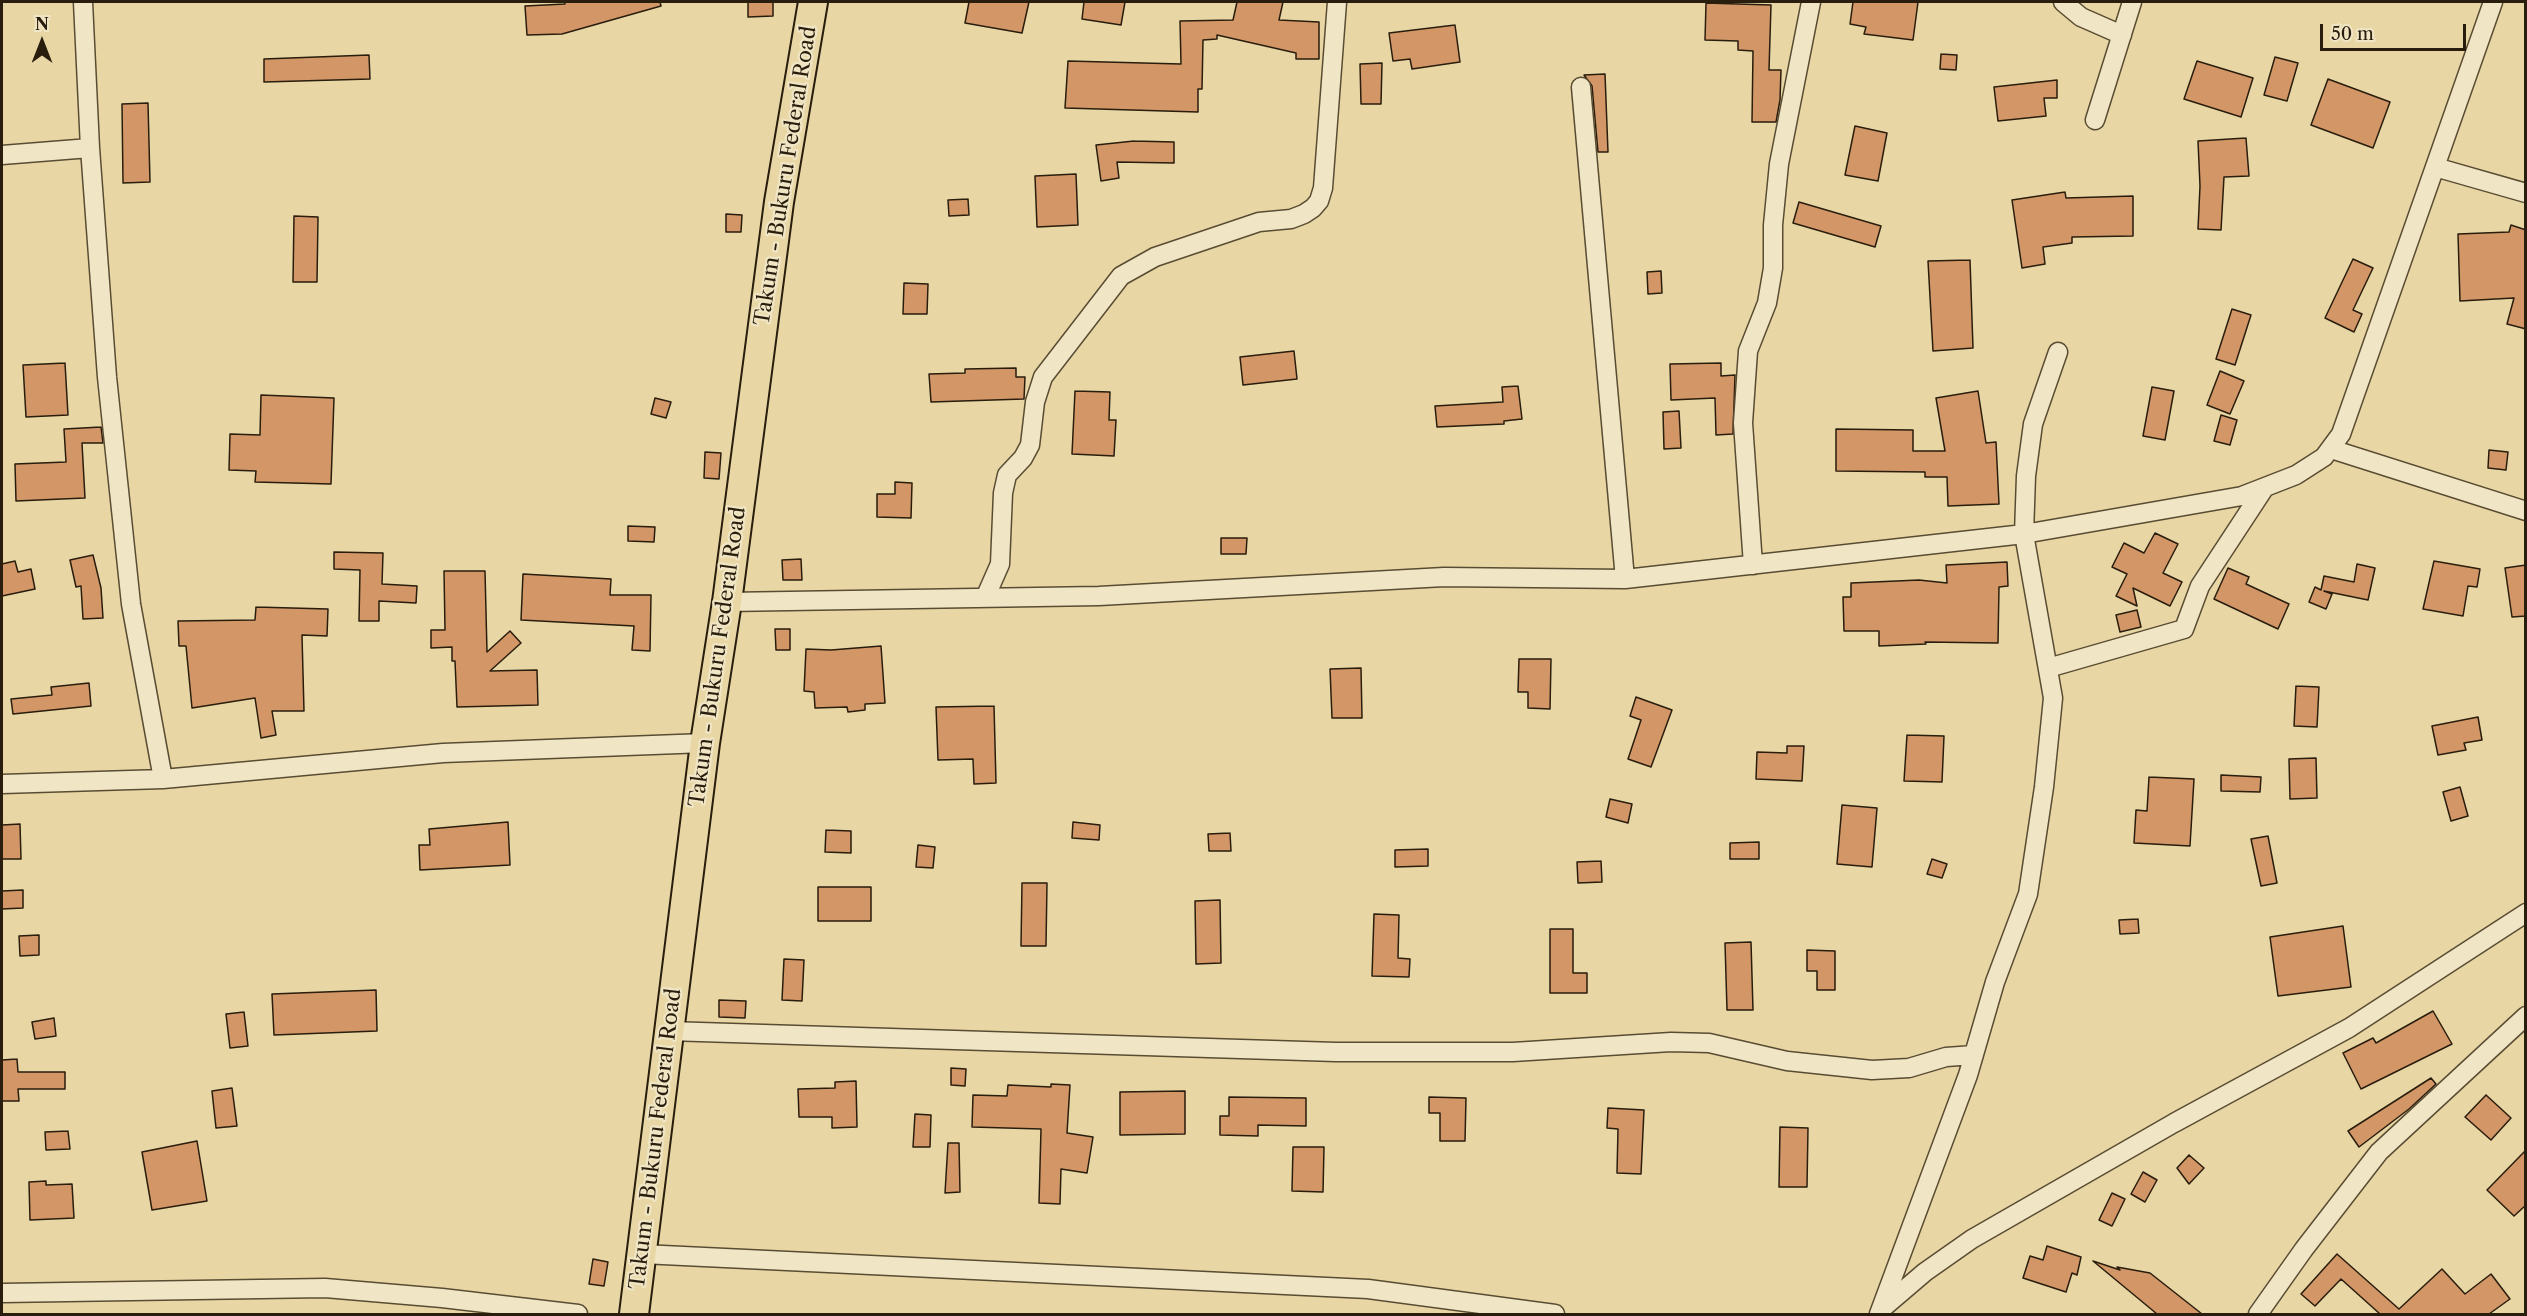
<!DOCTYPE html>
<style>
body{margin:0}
#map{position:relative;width:2527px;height:1316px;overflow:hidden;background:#e8d7a5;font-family:"Libre Caslon Text",serif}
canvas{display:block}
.frame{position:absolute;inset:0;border:3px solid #291d0d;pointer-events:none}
.north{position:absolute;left:12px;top:12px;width:60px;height:60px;-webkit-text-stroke:4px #f0e5c4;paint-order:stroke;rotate:0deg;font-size:16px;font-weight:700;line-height:24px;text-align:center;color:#291d0d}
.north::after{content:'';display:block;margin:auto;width:21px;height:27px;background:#291d0d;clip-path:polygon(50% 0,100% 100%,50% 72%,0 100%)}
.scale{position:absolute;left:2320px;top:24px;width:146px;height:27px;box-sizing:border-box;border:3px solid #291d0d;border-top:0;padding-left:8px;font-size:18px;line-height:21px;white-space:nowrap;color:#291d0d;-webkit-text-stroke:4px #f0e5c4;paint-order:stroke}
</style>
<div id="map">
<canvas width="2527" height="1316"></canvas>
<div class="frame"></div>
<div class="north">N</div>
<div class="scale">50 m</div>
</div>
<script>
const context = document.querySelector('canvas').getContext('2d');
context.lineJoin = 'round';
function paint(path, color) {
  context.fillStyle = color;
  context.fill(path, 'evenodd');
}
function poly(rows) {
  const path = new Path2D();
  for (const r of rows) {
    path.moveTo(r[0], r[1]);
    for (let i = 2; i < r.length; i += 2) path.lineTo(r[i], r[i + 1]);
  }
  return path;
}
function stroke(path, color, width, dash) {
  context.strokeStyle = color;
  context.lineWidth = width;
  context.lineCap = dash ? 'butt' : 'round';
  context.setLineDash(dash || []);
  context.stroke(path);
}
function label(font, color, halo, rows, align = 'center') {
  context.font = font + ' "Libre Caslon Text",serif';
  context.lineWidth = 4.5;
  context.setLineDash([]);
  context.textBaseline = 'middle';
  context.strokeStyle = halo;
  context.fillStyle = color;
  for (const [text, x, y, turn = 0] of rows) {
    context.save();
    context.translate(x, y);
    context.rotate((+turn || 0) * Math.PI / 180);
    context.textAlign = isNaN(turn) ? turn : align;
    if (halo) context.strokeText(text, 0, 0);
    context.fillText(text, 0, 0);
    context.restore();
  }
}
const building = poly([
 [564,2,660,2,661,6,562,34,527,35,525,6,565,4,564,2],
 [748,2,773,2,773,16,748,17,748,2],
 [969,2,1029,2,1022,33,965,23,969,2],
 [1084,2,1125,2,1121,25,1082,19,1084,2],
 [1237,2,1283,2,1279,20,1319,22,1319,59,1296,59,1296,53,1217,35,1217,39,1203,40,1202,89,1198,89,1198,112,1065,108,1068,61,1181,64,1180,21,1233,20,1237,2],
 [1853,2,1918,2,1913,40,1864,34,1866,27,1850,24,1853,2],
 [1706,3,1771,5,1769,70,1781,70,1780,100,1776,122,1752,122,1753,51,1738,50,1738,41,1705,40,1706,3],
 [1455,25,1460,62,1412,69,1410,59,1393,61,1389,33,1455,25],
 [1941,54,1957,55,1956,70,1940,69,1941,54],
 [369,55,370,79,264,82,264,59,369,55],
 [2275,57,2298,63,2287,101,2264,95,2275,57],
 [2197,61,2253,78,2241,117,2184,99,2197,61],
 [1382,63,1381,104,1361,104,1360,64,1382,63],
 [1605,74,1608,152,1598,152,1592,86,1584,75,1605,74],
 [2328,79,2390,102,2373,148,2311,125,2328,79],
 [2057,80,2057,98,2044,98,2046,116,1998,121,1994,87,2057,80],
 [148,103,150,182,123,183,122,104,148,103],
 [1855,126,1887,133,1878,181,1845,175,1855,126],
 [2246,138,2249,176,2224,177,2221,230,2198,229,2200,186,2198,141,2246,138],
 [1134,141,1174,142,1174,163,1117,162,1119,178,1101,181,1096,145,1134,141],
 [1076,174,1078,225,1037,227,1035,176,1076,174],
 [2065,192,2066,198,2133,196,2133,236,2072,237,2072,243,2043,247,2045,264,2022,268,2012,200,2065,192],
 [968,199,969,215,949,216,948,200,968,199],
 [1799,202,1881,226,1875,247,1793,223,1799,202],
 [726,214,742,215,741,232,726,232,726,214],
 [294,216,318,217,317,282,293,282,294,216],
 [2511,225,2526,230,2526,329,2507,324,2514,298,2460,301,2458,234,2509,232,2511,225],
 [2353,259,2373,268,2353,310,2362,314,2354,332,2325,318,2353,259],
 [1970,260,1973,348,1933,351,1928,261,1970,260],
 [1661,271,1662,293,1648,294,1647,272,1661,271],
 [904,283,928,284,927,314,903,314,904,283],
 [2232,309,2251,315,2235,365,2216,359,2232,309],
 [1294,351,1297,379,1243,385,1240,357,1294,351],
 [65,363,68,415,26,417,23,365,65,363],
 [1721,363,1721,376,1735,375,1733,434,1716,435,1715,398,1671,400,1670,364,1721,363],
 [1016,368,1016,377,1025,377,1024,399,931,402,929,374,965,373,965,369,1016,368],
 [2220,371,2244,381,2230,414,2207,405,2220,371],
 [1518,386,1522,419,1504,421,1504,424,1437,427,1435,406,1503,402,1502,387,1518,386],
 [2152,387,2174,391,2165,440,2143,436,2152,387],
 [1075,391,1110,392,1109,420,1116,420,1114,456,1072,454,1075,391],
 [1978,391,1986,443,1996,442,1999,504,1948,506,1947,477,1925,477,1925,472,1836,471,1836,429,1913,430,1913,451,1945,451,1936,398,1978,391],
 [261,395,334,398,331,484,255,482,256,471,229,470,230,434,260,435,261,395],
 [655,398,671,402,666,418,651,414,655,398],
 [1679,411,1681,448,1664,449,1663,412,1679,411],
 [2221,415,2237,420,2230,445,2214,441,2221,415],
 [101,427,103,443,82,443,85,498,16,501,15,464,66,462,64,429,101,427],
 [2489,450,2508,452,2506,470,2488,468,2489,450],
 [705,452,721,453,719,479,704,478,705,452],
 [895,482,912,483,911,518,877,517,877,494,895,494,895,482],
 [628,526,655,527,654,542,628,541,628,526],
 [2155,533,2178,544,2163,573,2182,582,2170,606,2133,588,2137,606,2116,596,2127,574,2112,567,2124,543,2144,553,2155,533],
 [1221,538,1247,538,1246,554,1221,554,1221,538],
 [334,552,383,553,382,584,417,586,416,603,379,601,379,621,359,621,360,570,334,569,334,552],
 [93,555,101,588,103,618,83,619,81,586,76,587,70,560,93,555],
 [801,559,802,580,783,580,782,560,801,559],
 [15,561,18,572,31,569,35,589,2,596,2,564,15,561],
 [2434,561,2480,569,2477,587,2468,586,2463,616,2423,609,2434,561],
 [2007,562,2008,586,1999,587,1998,643,1925,642,1926,644,1879,646,1879,631,1844,631,1843,597,1851,597,1851,583,1919,580,1947,583,1946,565,2007,562],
 [2357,564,2375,568,2368,600,2324,591,2332,594,2326,609,2309,602,2315,587,2321,590,2324,576,2354,582,2357,564],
 [2526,565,2526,616,2512,617,2505,568,2526,565],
 [2228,568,2249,577,2246,584,2289,604,2278,629,2214,599,2228,568],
 [444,571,485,571,487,652,510,631,521,643,490,671,537,670,538,705,457,707,455,661,452,661,452,647,431,648,431,630,445,630,444,571],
 [523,574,611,579,610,595,651,595,650,651,632,650,634,626,521,620,523,574],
 [256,607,328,609,327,636,302,635,304,711,272,711,276,735,261,738,255,698,192,708,186,646,179,646,178,621,255,620,256,607],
 [2137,610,2141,627,2120,632,2116,615,2137,610],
 [775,629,790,629,790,650,776,650,775,629],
 [881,646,885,703,865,704,865,710,848,712,847,707,815,708,814,692,804,691,806,649,831,650,881,646],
 [1519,659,1551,659,1550,709,1528,708,1528,692,1518,692,1519,659],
 [1361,668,1362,718,1332,718,1330,669,1361,668],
 [89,683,91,706,13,714,11,699,52,695,51,687,89,683],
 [2296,686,2319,687,2317,727,2294,726,2296,686],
 [1636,697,1672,710,1651,767,1628,759,1641,720,1630,716,1636,697],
 [994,706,996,783,974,784,973,759,938,760,936,707,994,706],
 [2478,717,2482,740,2464,743,2466,750,2438,755,2432,726,2478,717],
 [1907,735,1944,736,1942,782,1904,781,1907,735],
 [1787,746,1804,746,1802,781,1756,779,1757,752,1787,753,1787,746],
 [2316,758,2317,798,2290,799,2289,759,2316,758],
 [2221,775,2261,777,2260,792,2221,791,2221,775],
 [2149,777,2194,779,2190,846,2134,843,2136,810,2147,811,2149,777],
 [2460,787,2468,816,2451,821,2443,792,2460,787],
 [1610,799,1632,804,1628,823,1606,817,1610,799],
 [1842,805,1877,808,1872,867,1837,864,1842,805],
 [508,822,510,865,420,870,419,845,430,845,429,829,508,822],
 [1073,822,1100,825,1099,840,1072,838,1073,822],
 [20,824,21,859,2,859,2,825,20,824],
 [826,830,851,831,851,853,825,852,826,830],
 [1230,833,1231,851,1209,851,1208,834,1230,833],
 [2268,836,2277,883,2261,886,2251,839,2268,836],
 [1759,842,1759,859,1730,859,1730,843,1759,842],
 [918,845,935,847,933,868,916,867,918,845],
 [1428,849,1428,866,1395,867,1395,850,1428,849],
 [1932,859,1947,864,1942,878,1927,874,1932,859],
 [1601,861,1602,882,1578,883,1577,862,1601,861],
 [1022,883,1047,883,1046,946,1021,946,1022,883],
 [818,887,871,887,871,921,818,921,818,887],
 [23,890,23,908,2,909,2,891,23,890],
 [1220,900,1221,963,1196,964,1195,901,1220,900],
 [1374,914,1399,915,1398,958,1410,959,1409,977,1372,976,1374,914],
 [2138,919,2139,933,2120,934,2119,920,2138,919],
 [2343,926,2351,987,2278,996,2270,937,2343,926],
 [1550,929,1573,929,1573,973,1587,973,1587,993,1550,993,1550,929],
 [39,935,39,955,20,956,19,936,39,935],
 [1751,942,1753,1010,1727,1010,1725,943,1751,942],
 [1807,950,1835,951,1835,990,1817,990,1817,971,1807,971,1807,950],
 [784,959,804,960,802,1001,782,1000,784,959],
 [376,990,377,1031,274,1035,272,994,376,990],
 [719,1000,746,1001,745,1018,719,1017,719,1000],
 [2433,1011,2452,1044,2361,1089,2343,1053,2373,1038,2376,1043,2433,1011],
 [244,1012,248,1046,230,1048,226,1014,244,1012],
 [54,1018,56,1036,35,1039,32,1022,54,1018],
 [17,1059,18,1072,65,1072,65,1089,18,1089,19,1101,2,1101,2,1060,17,1059],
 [951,1068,966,1069,965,1086,951,1085,951,1068],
 [2431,1078,2436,1084,2409,1109,2359,1147,2348,1131,2431,1078],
 [856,1081,857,1127,832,1128,832,1117,799,1117,798,1089,835,1088,835,1082,856,1081],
 [1051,1084,1070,1085,1067,1133,1093,1137,1087,1173,1061,1169,1060,1204,1039,1203,1041,1129,972,1127,973,1095,1007,1096,1008,1085,1051,1087,1051,1084],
 [232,1088,237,1126,216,1128,212,1091,232,1088],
 [1185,1091,1185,1134,1120,1135,1120,1092,1185,1091],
 [2486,1095,2511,1118,2491,1140,2465,1117,2486,1095],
 [1229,1097,1306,1098,1306,1126,1258,1125,1258,1136,1220,1135,1220,1116,1229,1116,1229,1097],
 [1429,1097,1466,1098,1465,1141,1440,1141,1440,1113,1429,1113,1429,1097],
 [1608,1108,1644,1110,1641,1174,1617,1173,1618,1129,1607,1128,1608,1108],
 [915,1114,931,1115,930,1147,913,1147,915,1114],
 [1780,1127,1808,1128,1807,1187,1779,1187,1780,1127],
 [68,1131,70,1149,46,1150,45,1132,68,1131],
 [197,1141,207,1201,152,1210,142,1152,197,1141],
 [948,1143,959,1143,960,1192,945,1193,948,1143],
 [1293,1147,1324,1147,1323,1192,1292,1191,1293,1147],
 [2526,1150,2526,1205,2514,1216,2487,1190,2526,1150],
 [2189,1155,2204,1168,2189,1184,2177,1168,2189,1155],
 [2143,1172,2157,1180,2145,1202,2131,1194,2143,1172],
 [46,1181,46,1185,72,1184,74,1218,30,1220,29,1182,46,1181],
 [2112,1193,2125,1199,2112,1226,2099,1220,2112,1193],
 [2047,1246,2081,1257,2077,1275,2072,1273,2066,1292,2023,1278,2030,1256,2043,1260,2047,1246],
 [2337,1254,2399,1309,2442,1269,2465,1294,2491,1274,2510,1299,2489,1314,2380,1314,2341,1279,2315,1306,2301,1294,2337,1254],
 [593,1259,608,1262,604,1286,589,1284,593,1259],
 [2093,1261,2120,1270,2117,1267,2150,1273,2202,1314,2157,1314,2093,1261]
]);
paint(building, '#d29667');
stroke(building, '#291d0d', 1.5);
const street = poly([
 [83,2,90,148,107,377,131,604,163,779],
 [2063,2,2081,17,2122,35],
 [1581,87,1625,579],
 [2095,120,2132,2],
 [2,155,90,148],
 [2435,167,2526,193],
 [2331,449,2526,511],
 [1753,565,1743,423,1748,351,1767,303,1773,268,1773,225,1779,164,1811,2],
 [985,598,1000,564,1003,493,1007,475,1023,458,1030,445,1035,402,1043,377,1121,276,1155,257,1259,222,1291,219,1304,214,1313,208,1319,201,1323,188,1337,2],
 [727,602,1099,596,1444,577,1625,579,2024,534,2242,496,2296,475,2324,457,2341,434,2493,2],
 [2048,668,2184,629,2200,586,2265,487],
 [2,784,163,779,443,753,705,743],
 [668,1031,1336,1052,1513,1052,1671,1042,1709,1043,1787,1061,1872,1070,1909,1068,1946,1057,1974,1055],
 [642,1254,1368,1289,1555,1314],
 [2,1293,325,1288,442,1298,578,1314],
 [1884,1307,1925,1272,1972,1239,2174,1123,2349,1028,2526,913],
 [1879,1314,1968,1075,1995,982,2028,894,2044,787,2053,698,2024,534,2026,476,2033,424,2058,352],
 [2258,1314,2304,1249,2379,1152,2526,1016]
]);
const primary = poly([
 [634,1314,705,743,727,602,779,202,813,2]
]);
stroke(street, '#594c33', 21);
stroke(primary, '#291d0d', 32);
stroke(street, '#f0e5c4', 18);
stroke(primary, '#e8d7a5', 28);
label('21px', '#291d0d', '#f0e5c4', [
 ["Takum - Bukuru Federal Road",786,176,-81],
 ["Takum - Bukuru Federal Road",718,657,-82],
 ["Takum - Bukuru Federal Road",656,1139,-83]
]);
</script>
